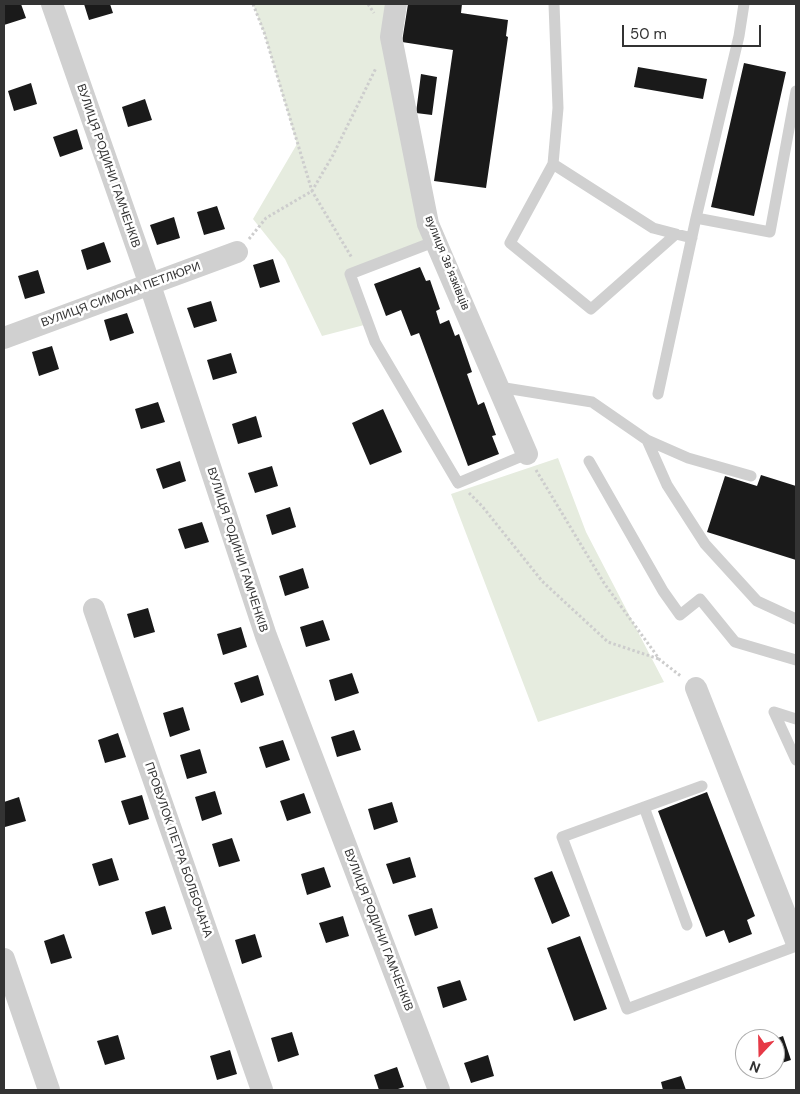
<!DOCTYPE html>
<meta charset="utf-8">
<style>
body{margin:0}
#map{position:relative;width:800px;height:1094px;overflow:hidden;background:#fff;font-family:"DM Sans",sans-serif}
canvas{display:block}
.frame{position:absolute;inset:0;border:5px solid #333;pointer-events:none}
.north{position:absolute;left:735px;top:1029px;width:50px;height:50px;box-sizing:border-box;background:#fff;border:1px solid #adadad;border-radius:50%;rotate:201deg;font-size:14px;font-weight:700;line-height:20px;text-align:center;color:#333}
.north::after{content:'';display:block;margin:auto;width:18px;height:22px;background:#e63946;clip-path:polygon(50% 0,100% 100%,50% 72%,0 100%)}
.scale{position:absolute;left:622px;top:25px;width:139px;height:22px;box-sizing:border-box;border:2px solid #333;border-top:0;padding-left:6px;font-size:15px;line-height:18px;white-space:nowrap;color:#333;-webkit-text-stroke:4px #fff;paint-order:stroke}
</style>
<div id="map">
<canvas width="800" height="1094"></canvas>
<div class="frame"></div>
<div class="north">N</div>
<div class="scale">50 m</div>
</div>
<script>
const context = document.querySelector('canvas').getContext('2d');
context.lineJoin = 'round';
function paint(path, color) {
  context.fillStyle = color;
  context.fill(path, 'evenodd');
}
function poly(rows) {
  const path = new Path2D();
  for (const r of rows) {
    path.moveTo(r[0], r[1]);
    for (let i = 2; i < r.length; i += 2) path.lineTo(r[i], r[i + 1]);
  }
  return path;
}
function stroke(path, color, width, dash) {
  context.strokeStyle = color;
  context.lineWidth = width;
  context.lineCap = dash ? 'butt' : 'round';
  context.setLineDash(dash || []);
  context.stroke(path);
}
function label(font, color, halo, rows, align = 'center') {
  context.font = font + ' "DM Sans",sans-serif';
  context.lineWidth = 5;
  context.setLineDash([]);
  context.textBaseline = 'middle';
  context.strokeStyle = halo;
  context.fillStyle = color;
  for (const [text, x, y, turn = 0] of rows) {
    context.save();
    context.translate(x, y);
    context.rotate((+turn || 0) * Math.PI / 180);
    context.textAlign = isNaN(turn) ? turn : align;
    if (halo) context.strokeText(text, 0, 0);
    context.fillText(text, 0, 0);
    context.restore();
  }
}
paint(poly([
 [253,4,395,4,436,241,350,274,368,324,322,336,285,259,253,219,297,144,264,33],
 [558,458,586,532,664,682,538,722,451,494]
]), '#e6ecdf');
paint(poly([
 [4,4,21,4,26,18,4,25],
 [84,4,110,4,113,13,89,20],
 [408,4,462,4,461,13,508,20,506,36,508,37,486,188,434,181,453,50,402,42],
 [744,63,786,72,754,216,711,207],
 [638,67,707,79,703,99,634,87],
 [421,74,437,77,432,115,416,113],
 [31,83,37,104,14,111,8,91],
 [145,99,152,120,128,127,122,107],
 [77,129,83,149,60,157,53,137],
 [217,206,225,229,204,235,197,212],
 [174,217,180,238,157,245,150,225],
 [104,242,111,262,87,270,81,250],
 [273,259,280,282,260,288,253,265],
 [420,267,426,281,430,280,440,309,436,311,440,324,449,320,455,336,459,334,472,372,467,374,478,405,484,402,496,435,492,436,499,454,468,466,419,333,411,336,401,310,386,316,374,284],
 [38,270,45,293,25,299,18,276],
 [211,301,217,321,194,328,187,308],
 [127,313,134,333,110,341,104,320],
 [52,346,59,369,39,376,32,352],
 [231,353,237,373,213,380,207,360],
 [158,402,165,422,141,429,135,409],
 [383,409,402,452,370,465,352,423],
 [256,416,262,437,238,444,232,424],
 [180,461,186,481,163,489,156,469],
 [272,466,278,486,255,493,248,473],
 [761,475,796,486,796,560,707,532,725,476,757,486],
 [290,507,296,527,272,535,266,515],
 [202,522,209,542,185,549,178,529],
 [303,568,309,588,285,596,279,576],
 [148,608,155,632,134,638,127,614],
 [323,620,330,640,306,647,300,627],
 [241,627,247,647,223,655,217,634],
 [352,673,359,693,335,701,329,680],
 [258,675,264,695,241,703,234,683],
 [183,707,190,730,170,737,163,713],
 [354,730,361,750,337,757,331,737],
 [118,733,126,757,105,763,98,740],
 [283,740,290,760,266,768,259,747],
 [200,749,207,773,187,779,180,755],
 [215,791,222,814,202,821,195,797],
 [707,792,755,916,747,920,752,934,729,943,724,930,706,937,658,811],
 [304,793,311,813,287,821,280,801],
 [142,795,149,819,129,825,121,801],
 [19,797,26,821,5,827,4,821,4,802],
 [392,802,398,822,374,830,368,809],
 [232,838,240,861,219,867,212,844],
 [410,857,416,877,393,884,386,864],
 [112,858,119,880,99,886,92,864],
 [324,867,331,887,307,895,301,874],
 [552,871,570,916,552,924,534,878],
 [165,906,172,929,152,935,145,912],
 [432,908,438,928,415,936,408,915],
 [343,916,349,936,326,943,319,923],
 [64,934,72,958,51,964,44,941],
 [255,934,262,957,242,964,235,940],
 [580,936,607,1009,574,1021,547,948],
 [460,980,467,1000,443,1008,437,987],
 [292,1032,299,1055,278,1062,271,1038],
 [118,1035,125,1059,105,1065,97,1041],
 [783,1036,791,1060,775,1065,775,1039],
 [230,1050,237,1074,217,1080,210,1056],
 [488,1055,494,1076,471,1083,464,1063],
 [397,1067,404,1087,395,1090,379,1090,374,1075],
 [681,1076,686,1090,663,1090,661,1082]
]), '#1a1a1a');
stroke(poly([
 [253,4,264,32,312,191,352,258],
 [368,4,374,13],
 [249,239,266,218,312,191,333,155,376,68],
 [536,470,604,583,660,660,682,677],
 [469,493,482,506,542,581,608,642,659,659]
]), '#cdcdcd', 3, [2.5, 2.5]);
stroke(poly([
 [744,4,739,36,696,218,770,232,796,91],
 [553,164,558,108,554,4],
 [676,234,591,309,510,243,553,164,653,228,676,234,692,238],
 [436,241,350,274,375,342,458,483,527,454],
 [499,387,592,402,647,440,688,458,751,476],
 [658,394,696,218],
 [647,440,667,485,705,544,757,601,796,619],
 [589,461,663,591,680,615,700,599,735,642,796,660],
 [796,719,774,712,796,760],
 [702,786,562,837,627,1009,796,946],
 [644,807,687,925]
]), '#d0d0d0', 11);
stroke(poly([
 [52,4,150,285,266,636,439,1090],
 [396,4,391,37,428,224,527,454],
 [4,338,237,252],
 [94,609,262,1090],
 [696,688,796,941],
 [4,959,49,1090]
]), '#d0d0d0', 22);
label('12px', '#333', '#fff', [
 ["ВУЛИЦЯ РОДИНИ ГАМЧЕНКІВ",108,166,71],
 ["вулиця Звʼязківців",447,263,68],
 ["ВУЛИЦЯ СИМОНА ПЕТЛЮРИ",121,295,-20],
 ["ВУЛИЦЯ РОДИНИ ГАМЧЕНКІВ",237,550,72],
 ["ПРОВУЛОК ПЕТРА БОЛБОЧАНА",178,850,71],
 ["ВУЛИЦЯ РОДИНИ ГАМЧЕНКІВ",378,930,69]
]);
</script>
